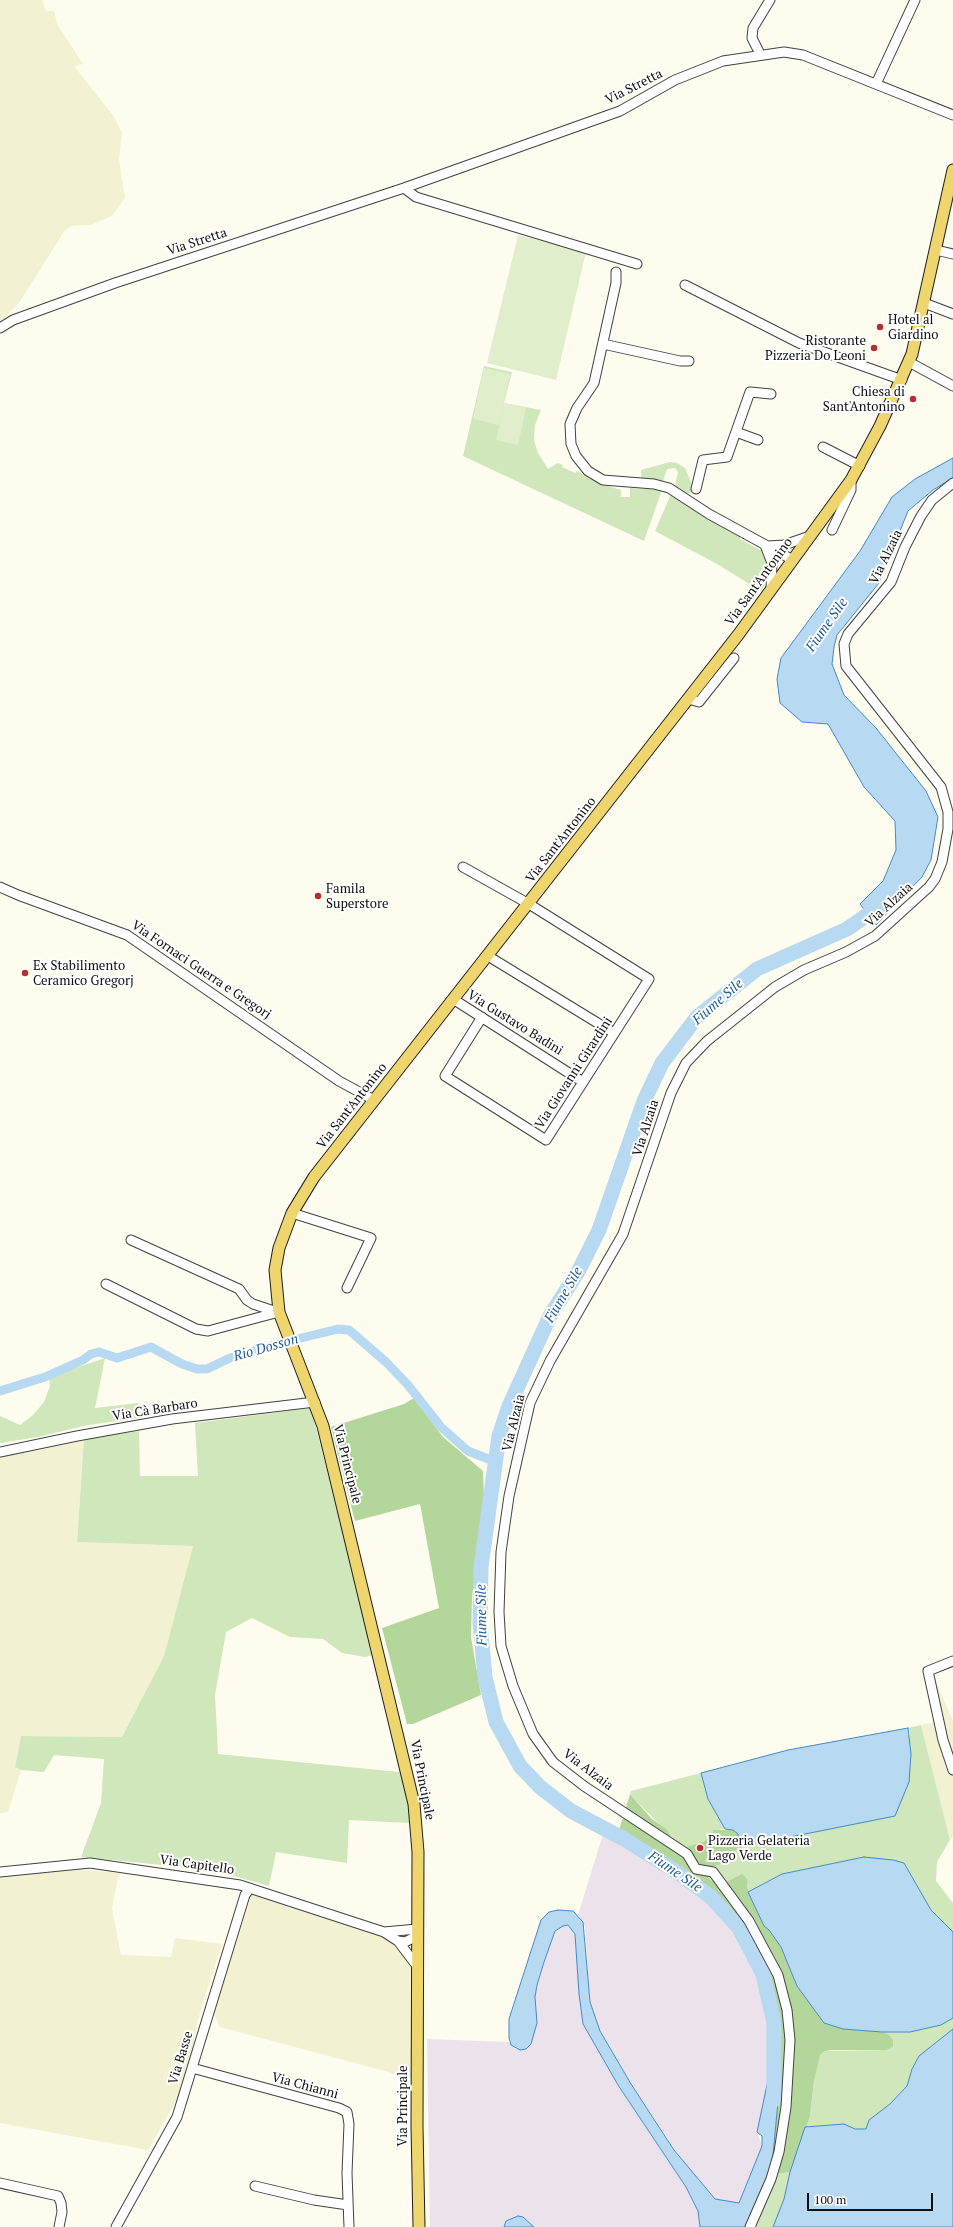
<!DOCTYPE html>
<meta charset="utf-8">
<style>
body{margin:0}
#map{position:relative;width:953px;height:2227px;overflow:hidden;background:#fefcef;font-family:"PT Serif",serif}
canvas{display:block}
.scale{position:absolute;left:807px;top:2193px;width:126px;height:18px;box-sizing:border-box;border:2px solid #0e0e0e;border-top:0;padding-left:5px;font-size:12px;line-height:14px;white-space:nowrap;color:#0e0e0e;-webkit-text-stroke:3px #fff;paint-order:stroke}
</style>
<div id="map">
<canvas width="953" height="2227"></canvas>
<div class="scale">100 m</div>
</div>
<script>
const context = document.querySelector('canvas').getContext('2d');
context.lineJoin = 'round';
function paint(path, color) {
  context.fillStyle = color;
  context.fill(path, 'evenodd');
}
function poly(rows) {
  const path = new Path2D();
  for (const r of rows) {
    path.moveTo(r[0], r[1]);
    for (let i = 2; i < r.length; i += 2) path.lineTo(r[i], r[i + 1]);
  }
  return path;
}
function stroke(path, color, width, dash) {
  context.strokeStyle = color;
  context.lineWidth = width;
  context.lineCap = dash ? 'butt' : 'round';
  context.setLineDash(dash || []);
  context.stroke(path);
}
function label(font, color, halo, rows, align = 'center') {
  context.font = font + ' "PT Serif",serif';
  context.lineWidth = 4;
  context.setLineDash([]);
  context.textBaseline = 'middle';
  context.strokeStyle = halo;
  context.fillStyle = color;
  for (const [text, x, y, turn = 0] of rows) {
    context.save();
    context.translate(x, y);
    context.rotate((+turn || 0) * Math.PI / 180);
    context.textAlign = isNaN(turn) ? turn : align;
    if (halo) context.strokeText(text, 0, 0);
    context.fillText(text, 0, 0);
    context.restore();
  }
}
paint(poly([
 [603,1834,652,1858,713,1902,739,1929,748,1943,765,1977,773,2002,778,2030,778,2076,777,2081,764,2102,757,2132,762,2146,739,2204,715,2199,685,2164,631,2084,600,2031,594,2017,590,2002,585,1927,578,1915],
 [564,1925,572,1928,575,1934,579,1994,583,2024,618,2085,686,2187,698,2211,700,2227,534,2227,523,2217,518,2216,504,2225,504,2227,430,2227,427,2039,509,2042,516,2049,536,2017,535,1997,537,1985,552,1936,555,1931]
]), '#ebe2ec');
paint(poly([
 [0,0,42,0,46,11,54,11,57,24,83,64,74,66,115,118,122,133,119,159,125,198,112,216,90,225,71,226,65,230,19,303,0,322],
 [84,1439,77,1542,193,1546,164,1656,122,1737,21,1736,15,1767,21,1770,8,1812,0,1813,0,1456,41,1450],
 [933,1675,953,1721,953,1837,950,1840,921,1725,941,1721],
 [61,1868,119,1873,112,1908,121,1955,171,1957,175,1938,222,1944,201,2008,190,2060,179,2096,148,2150,0,2123,0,1877,43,1869],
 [252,1894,376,1933,397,1945,411,1961,412,2045,422,2081,220,2027,213,2012]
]), '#f2f1d1');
paint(poly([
 [484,366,512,372,504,403,541,410,535,425,534,440,538,453,548,469,558,463,563,465,562,467,575,473,577,471,598,483,621,490,621,497,630,497,630,488,662,490,644,541,463,456],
 [670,462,677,463,685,468,693,487,690,493,685,493,675,486,678,472,675,468,667,469,663,481,641,479,641,470],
 [671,494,741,536,740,539,760,550,762,548,768,558,769,578,761,591,717,564,655,531],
 [105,1358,95,1408,138,1403,138,1418,88,1425,38,1437,0,1443,0,1416,20,1425,33,1415,44,1402,50,1386,49,1377],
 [311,1408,374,1655,365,1657,342,1653,323,1639,290,1637,252,1618,226,1632,215,1695,218,1754,399,1772,402,1770,409,1801,409,1823,349,1820,347,1863,276,1852,269,1886,213,1870,81,1857,101,1803,104,1759,54,1755,44,1772,21,1770,15,1767,21,1736,122,1737,164,1656,193,1546,77,1542,84,1439,139,1431,140,1476,198,1476,195,1423],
 [921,1725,950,1840,937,1862,936,1881,953,1903,953,1932,931,1910,904,1863,864,1857,782,1874,748,1892,748,1885,736,1877,724,1883,712,1881,707,1876,706,1869,719,1865,740,1847,894,1816,910,1732,908,1728],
 [701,1773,708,1799,725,1829,721,1829,709,1835,705,1841,686,1847,680,1846,630,1794,631,1791],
 [953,2018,953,2029,919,2056,912,2069,907,2086,890,2104,869,2120,866,2129,855,2129,844,2124,805,2127,810,2116,814,2081,818,2061,820,2055,825,2051,886,2050,888,2034,882,2032,910,2032,941,2025],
 [790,2172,784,2199,773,2227,746,2227,769,2175]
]), '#d0e6bb');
paint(poly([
 [414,1398,443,1437,483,1471,484,1499,472,1598,471,1637,481,1695,413,1724,407,1724,382,1628,439,1608,420,1504,355,1521,331,1427,404,1404],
 [630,1794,651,1818,667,1830,674,1842,680,1846,686,1847,705,1841,714,1830,733,1830,738,1834,740,1847,719,1865,706,1869,707,1876,712,1881,724,1883,742,1874,747,1879,748,1892,764,1926,769,1930,781,1947,797,1986,824,2023,843,2029,882,2032,888,2034,893,2040,893,2047,886,2050,832,2050,825,2051,820,2055,814,2081,810,2116,790,2172,769,2175,773,2158,780,2080,780,2040,774,2004,764,1970,747,1938,717,1899,619,1830]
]), '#b3d69b');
paint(poly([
 [518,235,586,252,556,380,487,363],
 [484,368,510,374,499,425,473,419],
 [504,403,526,408,518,445,496,440]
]), '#e1eecc');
const water = poly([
 [953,458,953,478,933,490,908,511,879,583,837,635,834,647,832,664,844,695,876,728,926,791,938,817,931,860,922,877,876,925,860,904,883,881,896,850,895,821,864,787,828,724,802,722,780,703,777,679,781,658,860,551,892,497,915,479,953,458],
 [908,1728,911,1754,909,1782,895,1816,740,1847,738,1834,733,1830,725,1829,708,1799,701,1773,788,1750,908,1728],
 [864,1857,893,1860,904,1863,931,1910,953,1932,953,2018,941,2025,910,2032,882,2032,843,2029,824,2023,797,1986,781,1947,769,1930,764,1926,748,1892,782,1874,864,1857],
 [558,1910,573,1911,583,1922,590,2002,600,2031,631,2084,674,2150,715,2199,739,2203,762,2146,762,2136,757,2132,768,2080,780,2081,772,2165,746,2227,700,2227,698,2211,686,2187,618,2085,583,2024,579,1994,575,1934,568,1925,563,1926,555,1931,544,1962,537,1985,535,1997,537,2023,531,2044,526,2049,520,2050,511,2045,509,2038,509,2019,541,1920,549,1912,558,1910],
 [953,2029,953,2227,773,2227,784,2199,790,2172,805,2127,844,2124,855,2129,866,2129,869,2120,890,2104,907,2086,912,2069,919,2056,953,2029],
 [518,2216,523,2217,534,2227,504,2227,506,2221,518,2216]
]);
paint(water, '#b7d9f2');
stroke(water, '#438bc4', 1);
stroke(poly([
 [0,1391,45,1377,83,1360,91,1354,99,1352,117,1358,151,1347,182,1364,197,1369,207,1369,230,1358,281,1343,338,1329,349,1330,386,1362,408,1385,441,1427,468,1451,496,1462]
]), '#b7d9f2', 9);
stroke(poly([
 [774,2100,774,2023,763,1974,739,1928,711,1897,680,1874,624,1839,571,1811,540,1787,520,1766,496,1722,485,1677,480,1623,481,1567,499,1436,509,1406,550,1316,579,1270,599,1230,644,1101,662,1063,697,1017,757,969,847,929,873,911,883,901]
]), '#b7d9f2', 15);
const minor = poly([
 [760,54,752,38,753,28,770,0],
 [876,84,915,0],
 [404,188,416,197,637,264],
 [936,250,953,254],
 [616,272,616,283,594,383,577,408,570,424,571,444,576,456,588,471,603,480,654,484,669,488,709,514,793,560],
 [685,285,799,343,902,380],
 [924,303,953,314],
 [0,328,13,320,115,283,404,188,620,111,675,80,723,61,784,52,803,55,953,115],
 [603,344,680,361,689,361],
 [909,362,953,386],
 [736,432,758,440],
 [823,447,860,466],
 [696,489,703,460,727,457,750,392,771,394],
 [832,530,851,490,851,480],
 [765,545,772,563,771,590],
 [768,546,784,545,810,536],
 [688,699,699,702,734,658],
 [463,867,529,904,649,979,546,1140,445,1076,482,1017],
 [0,887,18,895,127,935,339,1081,374,1100],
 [488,956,614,1033],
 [453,999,583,1082],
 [292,1213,371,1238,347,1288],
 [131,1240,239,1289,247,1300,253,1304,277,1312],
 [106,1284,196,1329,208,1331,279,1312],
 [0,1452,77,1436,172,1419,315,1402],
 [953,1661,928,1671,943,1740,953,1770],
 [0,1872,90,1863,240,1885,384,1932,417,1929],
 [384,1932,398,1941,405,1942,417,1936],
 [398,1941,417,1966],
 [192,2068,339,2108,347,2112,349,2124,347,2173,349,2227],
 [0,2183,58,2196,61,2203,62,2212,59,2227],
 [255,2186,314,2200,348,2205],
 [116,2227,177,2117,245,1895,250,1888],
 [750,2227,771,2179,779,2152,786,2107,790,2040,787,2010,778,1975,749,1921,713,1872,696,1869,687,1854,584,1786,553,1762,533,1734,513,1686,501,1646,499,1612,501,1552,509,1496,530,1403,550,1361,623,1234,671,1093,686,1063,707,1041,775,987,804,970,846,952,875,936,929,887,935,879,942,862,948,829,948,812,941,787,846,666,844,644,848,634,891,582,905,547,921,516,932,500,953,483]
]);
const major = poly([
 [419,2227,417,2126,418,1852,414,1804,323,1426,279,1312,275,1270,279,1248,292,1213,314,1177,738,635,851,480,880,426,912,354,953,170]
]);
stroke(minor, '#414141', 11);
stroke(major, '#1f1f1f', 13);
stroke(minor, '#fff', 9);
stroke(major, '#efd56e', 11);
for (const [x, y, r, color] of [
 [880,327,4,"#b52f2f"],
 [874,348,4,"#b52f2f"],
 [913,399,4,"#b52f2f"],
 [318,896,4,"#b52f2f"],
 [25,973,4,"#b52f2f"],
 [700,1848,4,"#b52f2f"]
]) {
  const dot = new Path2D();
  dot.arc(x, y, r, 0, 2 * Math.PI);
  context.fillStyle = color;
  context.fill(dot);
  stroke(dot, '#fff', 1.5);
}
label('13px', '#0e0e0e', '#fff', [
 ["Via Stretta",634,87,-27],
 ["Via Stretta",197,242,-18],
 ["Via Alzaia",886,557,-64],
 ["Via Sant'Antonino",759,582,-54],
 ["Via Sant'Antonino",561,840,-52],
 ["Via Alzaia",889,905,-42],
 ["Via Fornaci Guerra e Gregorj",201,970,34],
 ["Via Gustavo Badini",515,1023,32],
 ["Via Giovanni Girardini",574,1073,-57],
 ["Via Sant'Antonino",352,1106,-52],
 ["Via Alzaia",646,1128,-72],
 ["Via Cà Barbaro",155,1410,-9],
 ["Via Alzaia",514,1423,-76],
 ["Via Principale",347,1464,76],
 ["Via Alzaia",588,1770,37],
 ["Via Principale",422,1780,79],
 ["Via Capitello",197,1865,8],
 ["Via Basse",181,2058,-73],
 ["Via Chianni",305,2086,15],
 ["Via Principale",403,2106,-90]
]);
label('13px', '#0e0e0e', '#fff', [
 ["Hotel al",888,320],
 ["Giardino",888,335],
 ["Ristorante",866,341,"right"],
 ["Pizzeria Do Leoni",866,356,"right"],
 ["Chiesa di",905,392,"right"],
 ["Sant'Antonino",905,407,"right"],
 ["Famila",326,889],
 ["Superstore",326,904],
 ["Ex Stabilimento",33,966],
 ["Ceramico Gregorj",33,981],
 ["Pizzeria Gelateria",708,1841],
 ["Lago Verde",708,1856]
], 'left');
label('italic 14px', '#1f5e97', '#fff', [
 ["Fiume Sile",827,625,-55],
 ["Fiume Sile",718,1002,-41],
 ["Fiume Sile",564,1295,-60],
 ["Rio Dosson",266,1348,-16],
 ["Fiume Sile",482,1615,-91],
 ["Fiume Sile",675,1872,34]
]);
</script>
